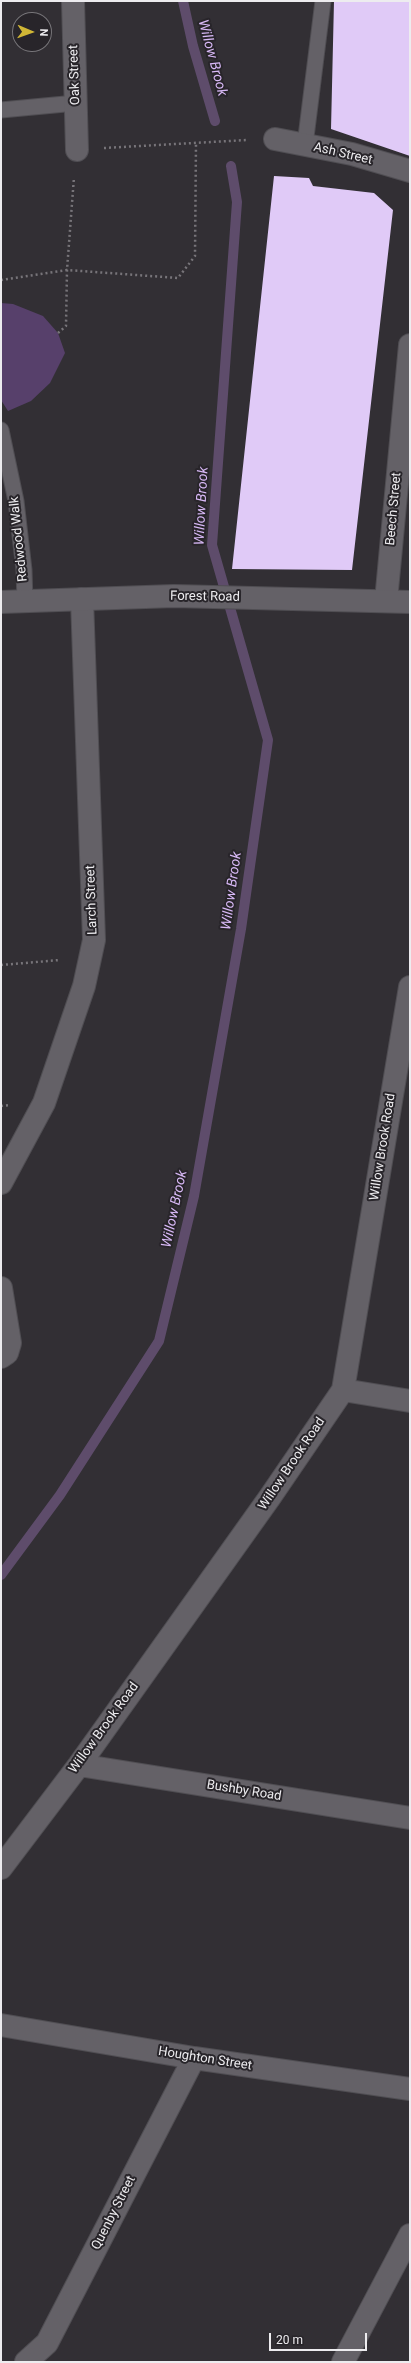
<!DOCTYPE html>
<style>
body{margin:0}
#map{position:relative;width:411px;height:2363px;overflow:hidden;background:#322f34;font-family:Roboto,sans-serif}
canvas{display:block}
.frame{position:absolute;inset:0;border:2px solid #edecef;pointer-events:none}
.north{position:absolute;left:12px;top:12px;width:40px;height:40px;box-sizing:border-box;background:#28252a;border:1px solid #777579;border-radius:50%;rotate:92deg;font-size:11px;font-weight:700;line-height:16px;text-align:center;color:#edecef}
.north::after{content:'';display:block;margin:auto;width:14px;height:18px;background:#d1b736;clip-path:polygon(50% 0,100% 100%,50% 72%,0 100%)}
.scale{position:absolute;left:269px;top:2333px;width:98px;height:18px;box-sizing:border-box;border:2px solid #edecef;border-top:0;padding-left:5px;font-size:12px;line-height:14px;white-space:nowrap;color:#edecef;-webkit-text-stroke:3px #28252a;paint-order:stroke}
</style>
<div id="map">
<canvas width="411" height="2363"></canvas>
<div class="frame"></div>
<div class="north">N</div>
<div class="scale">20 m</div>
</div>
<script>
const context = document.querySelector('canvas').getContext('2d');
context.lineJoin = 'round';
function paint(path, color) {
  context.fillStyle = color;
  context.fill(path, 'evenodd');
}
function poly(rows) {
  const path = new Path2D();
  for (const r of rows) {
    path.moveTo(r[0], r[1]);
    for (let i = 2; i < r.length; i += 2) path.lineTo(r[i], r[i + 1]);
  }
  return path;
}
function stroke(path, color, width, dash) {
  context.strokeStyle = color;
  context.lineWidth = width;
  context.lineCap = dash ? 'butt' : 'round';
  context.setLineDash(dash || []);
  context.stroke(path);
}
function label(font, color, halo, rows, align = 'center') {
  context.font = font + ' Roboto,sans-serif';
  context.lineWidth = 4;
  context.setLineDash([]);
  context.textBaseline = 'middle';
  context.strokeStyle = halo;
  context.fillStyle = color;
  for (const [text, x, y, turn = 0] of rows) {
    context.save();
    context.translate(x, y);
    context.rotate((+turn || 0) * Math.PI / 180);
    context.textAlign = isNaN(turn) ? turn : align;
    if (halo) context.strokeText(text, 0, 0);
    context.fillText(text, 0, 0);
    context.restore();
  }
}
paint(poly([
 [1,303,13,304,43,316,58,333,65,353,50,383,31,401,8,411,1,400]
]), '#57406b');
stroke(poly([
 [183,1,193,46,215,121],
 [1,1575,60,1495,159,1341,194,1196,241,929,268,740,212,545,237,202,231,166]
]), '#5e4c6b', 10);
paint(poly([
 [334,1,410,1,410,156,331,129],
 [274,176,309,178,313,186,374,193,393,210,352,570,232,569]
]), '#e0caf7');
const service = poly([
 [1,110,76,103],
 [305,145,323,1],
 [1,430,16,501,24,570,25,602]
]);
const minor = poly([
 [73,1,77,150],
 [275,139,352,154,410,171],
 [386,601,410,345],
 [1,1183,44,1103,84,986,94,940,82,599],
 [1,1288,10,1343,7,1353,1,1357],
 [343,1390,410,1401],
 [79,1765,410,1818],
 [1,1868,79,1765,270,1497,343,1390,410,987],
 [1,2025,194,2058,410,2089],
 [26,2362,47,2343,194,2058],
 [343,2362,410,2235]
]);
const tertiary = poly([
 [1,602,174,596,410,602]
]);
stroke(service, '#504e53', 17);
stroke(minor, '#504e53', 24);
stroke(tertiary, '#504e53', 24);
stroke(poly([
 [104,148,247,140],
 [1,280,67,270,74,177],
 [58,333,66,326,67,270,178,278,195,256,196,142],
 [1,965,60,960],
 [1,1106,10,1105]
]), '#777479', 2.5, [2, 3]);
stroke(service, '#646167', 15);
stroke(minor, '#646167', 22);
stroke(tertiary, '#646167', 22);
label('13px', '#edecef', '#28252a', [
 ["Oak Street",75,75,-92],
 ["Ash Street",343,154,13],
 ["Beech Street",394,509,-85],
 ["Redwood Walk",19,539,-96],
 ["Forest Road",205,597,1],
 ["Larch Street",92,900,-92],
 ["Willow Brook Road",383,1147,-81],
 ["Willow Brook Road",292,1464,-56],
 ["Willow Brook Road",104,1728,-54],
 ["Bushby Road",244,1791,9],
 ["Houghton Street",205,2059,9],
 ["Quenby Street",114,2213,-63]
]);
label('italic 14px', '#d8b9f6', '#28252a', [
 ["Willow Brook",212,58,75],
 ["Willow Brook",202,506,-87],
 ["Willow Brook",232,891,-82],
 ["Willow Brook",175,1209,-78]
]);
</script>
